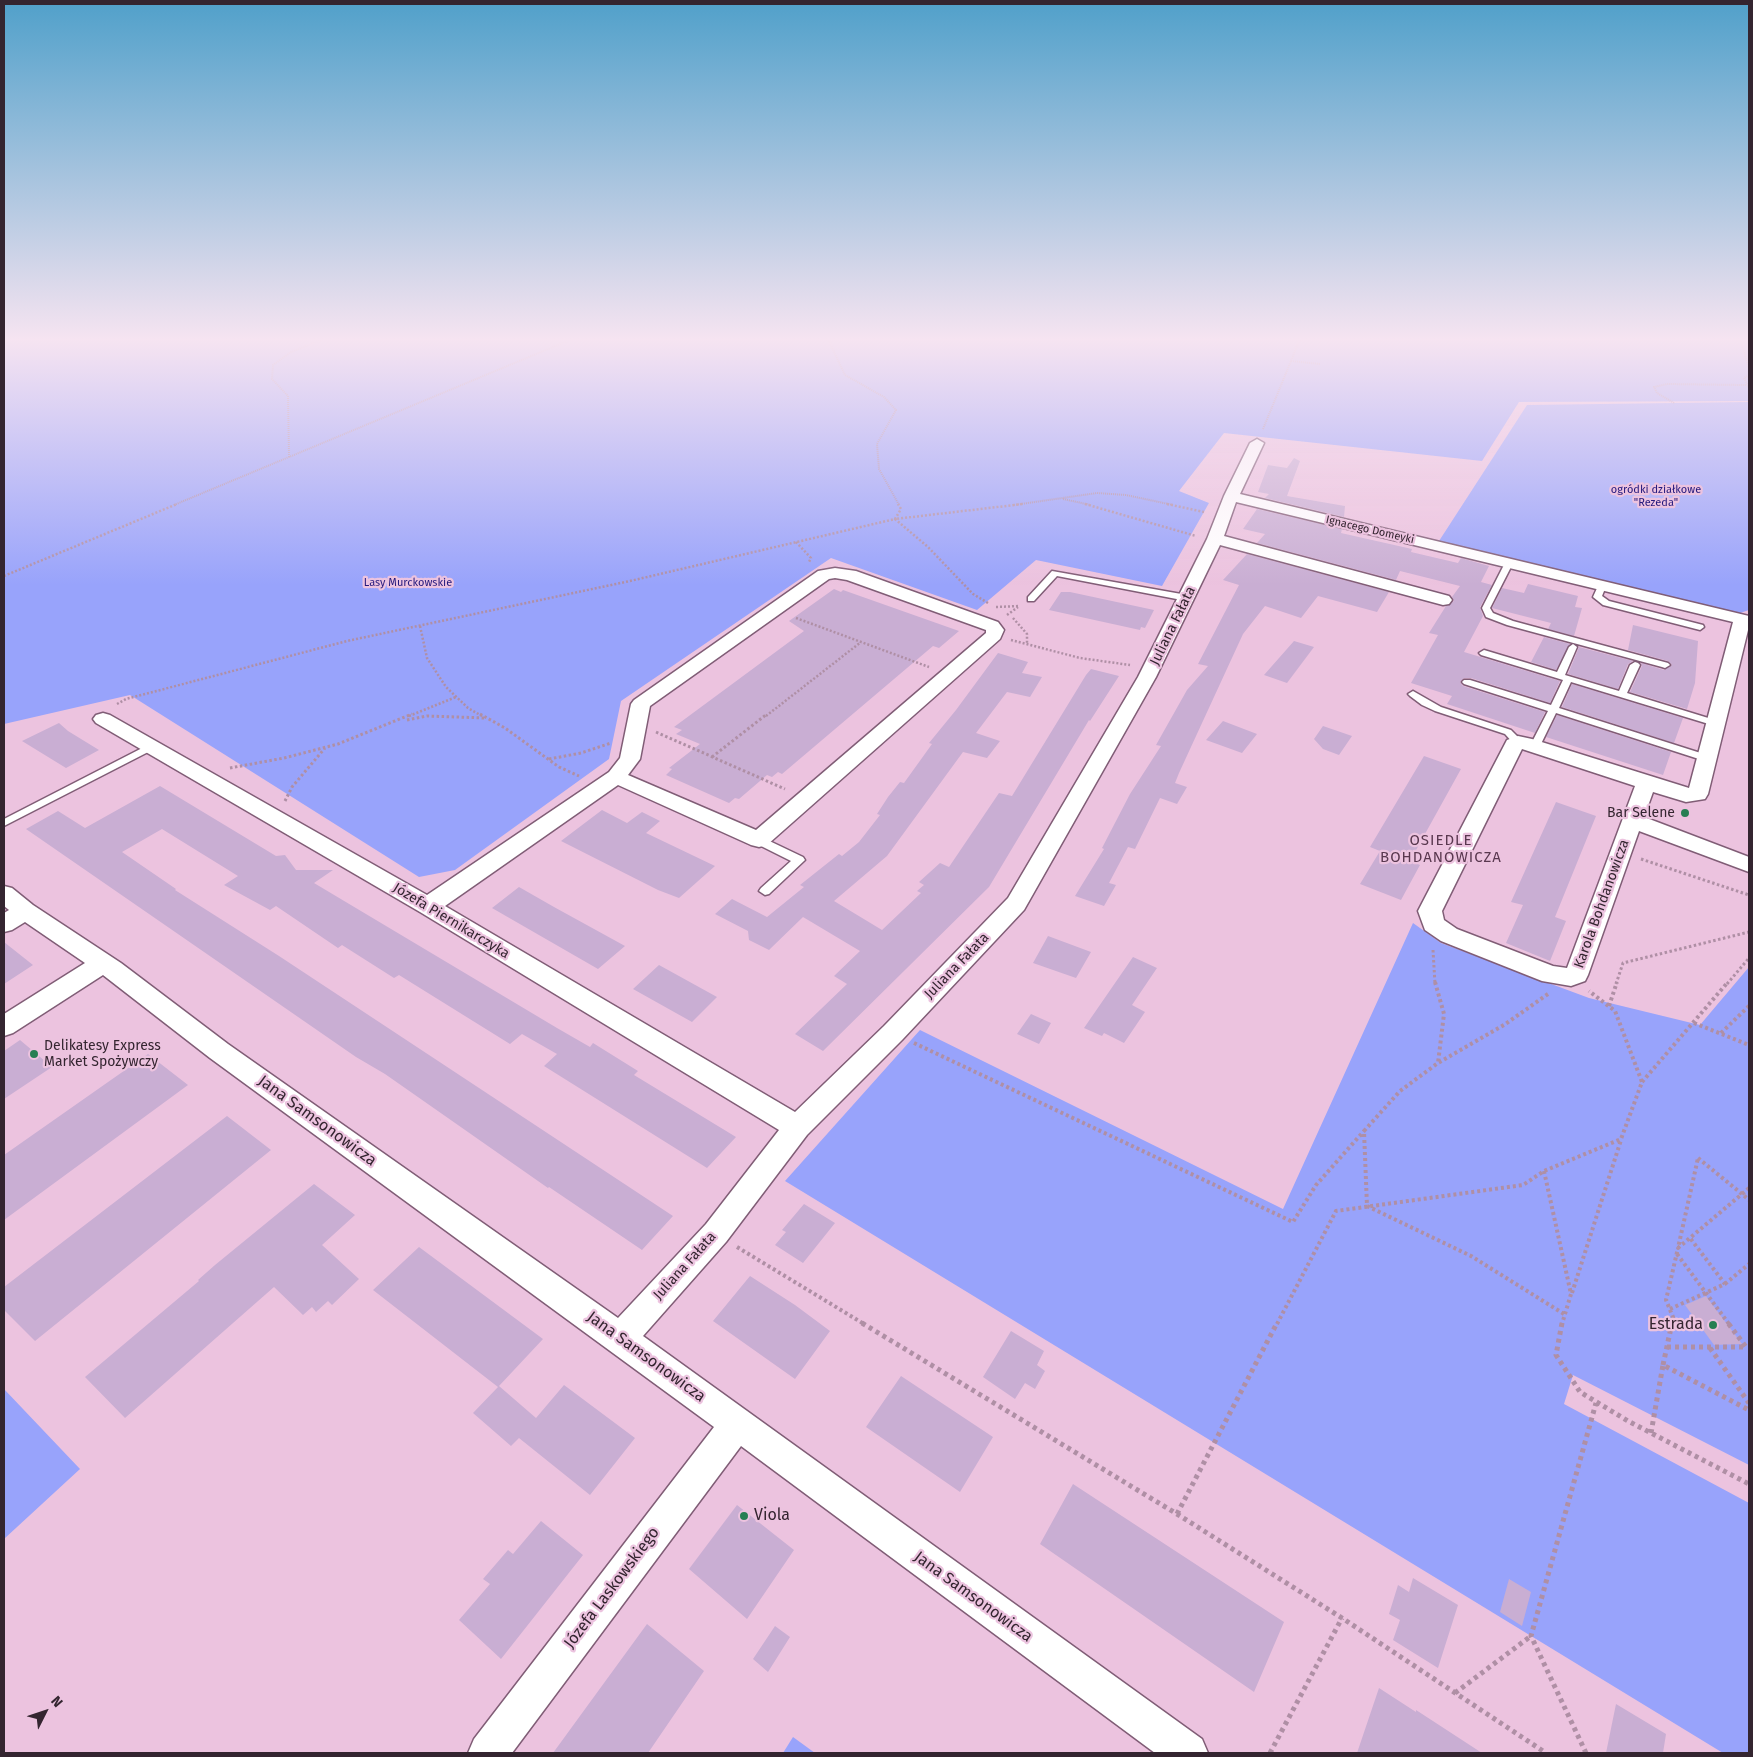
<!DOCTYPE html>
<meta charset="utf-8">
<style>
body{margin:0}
#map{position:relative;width:1753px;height:1757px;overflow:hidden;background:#ecc3df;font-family:"Fira Sans",sans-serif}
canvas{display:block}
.frame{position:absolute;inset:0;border:5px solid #342530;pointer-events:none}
.north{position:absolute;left:20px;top:1687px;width:50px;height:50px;-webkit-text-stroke:4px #ecc3df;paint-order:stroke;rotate:49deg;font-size:14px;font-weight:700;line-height:20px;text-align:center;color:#342530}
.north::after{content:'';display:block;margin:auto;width:18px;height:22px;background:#342530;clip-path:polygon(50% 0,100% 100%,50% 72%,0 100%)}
</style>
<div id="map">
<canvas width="1753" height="1757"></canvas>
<div class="frame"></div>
<div class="north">N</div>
</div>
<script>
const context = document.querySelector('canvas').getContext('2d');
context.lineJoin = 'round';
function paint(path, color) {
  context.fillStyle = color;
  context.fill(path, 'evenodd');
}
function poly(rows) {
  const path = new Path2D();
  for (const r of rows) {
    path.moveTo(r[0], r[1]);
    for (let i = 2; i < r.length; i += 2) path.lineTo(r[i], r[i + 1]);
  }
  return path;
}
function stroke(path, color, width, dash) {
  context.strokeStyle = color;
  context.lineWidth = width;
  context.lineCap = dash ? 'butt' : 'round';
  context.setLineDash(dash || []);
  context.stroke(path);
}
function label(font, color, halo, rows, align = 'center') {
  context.font = font + ' "Fira Sans",sans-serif';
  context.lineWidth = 4.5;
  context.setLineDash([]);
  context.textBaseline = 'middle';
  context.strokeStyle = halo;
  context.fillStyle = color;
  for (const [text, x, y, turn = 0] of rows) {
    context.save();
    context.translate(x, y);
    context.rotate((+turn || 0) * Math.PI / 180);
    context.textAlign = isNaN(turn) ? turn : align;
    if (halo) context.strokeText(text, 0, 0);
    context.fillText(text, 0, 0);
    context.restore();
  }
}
paint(poly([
 [4,339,1749,339,1749,401,1519,402,1482,461,1224,433,1179,491,1209,503,1162,586,1036,560,977,610,831,558,621,701,609,759,455,870,419,877,130,695,4,724],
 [1749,402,1749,610,1740,613,1439,541,1527,405],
 [1413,923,1441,943,1589,998,1700,1025,1749,967,1749,1465,1573,1375,1564,1404,1749,1503,1749,1753,1723,1753,785,1181,920,1030,1283,1209],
 [4,1389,80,1469,4,1539],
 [793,1737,815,1753,783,1753]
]), '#98a3fb');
paint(poly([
 [1294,458,1300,461,1287,496,1345,506,1344,517,1265,498,1269,494,1258,492,1268,465,1287,468],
 [1257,509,1342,529,1341,533,1412,549,1411,552,1458,563,1461,558,1489,566,1481,582,1492,585,1480,607,1483,616,1464,652,1560,681,1550,703,1471,678,1464,678,1460,682,1463,686,1545,712,1535,733,1447,704,1452,696,1411,683,1438,635,1429,633,1446,606,1454,601,1452,597,1460,586,1400,571,1396,580,1257,543,1265,534,1243,529],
 [1247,554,1389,592,1377,612,1318,596,1301,618,1265,606,1243,634,1179,773,1175,783,1187,787,1177,804,1160,798,1135,849,1128,847,1109,883,1116,885,1104,906,1075,896,1104,849,1102,848,1130,794,1161,746,1156,745,1187,690,1208,666,1198,664,1239,585,1223,580],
 [1528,584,1578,596,1575,607,1582,608,1574,636,1548,629,1551,623,1492,608,1502,588,1524,593],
 [834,589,841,592,843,590,959,631,939,648,933,646,782,774,778,772,772,777,767,775,739,799,735,798,729,803,666,775,672,769,669,768,700,744,676,734,682,730,674,727,804,631,789,621],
 [1061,592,1070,592,1154,610,1145,628,1141,627,1140,630,1049,610],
 [1633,625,1698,641,1695,683,1687,709,1630,692,1642,666,1641,663,1664,670,1672,665,1668,661,1628,650],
 [1544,637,1570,644,1556,670,1531,662],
 [1294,641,1314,647,1287,683,1264,675],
 [1579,647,1633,661,1628,664,1618,689,1568,674],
 [998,653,1028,662,1022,673,1042,677,1030,697,1007,692,976,733,1000,741,987,758,963,752,887,856,834,901,882,930,921,893,917,891,924,885,919,882,940,863,949,867,999,793,1012,796,1086,675,1091,669,1119,676,1090,721,1089,720,989,887,823,1051,795,1034,847,984,834,976,860,951,803,917,769,950,749,940,748,931,715,914,732,899,767,917,804,887,800,885,839,854,842,856,859,842,880,815,877,814,888,797,900,782,904,783,932,744,929,743,956,710],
 [1572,684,1683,718,1674,743,1562,707],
 [1557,715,1671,752,1663,775,1546,737],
 [1223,721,1257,734,1242,753,1206,740],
 [59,723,68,731,99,750,66,768,22,741],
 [1323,726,1352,736,1339,755,1323,749,1314,739],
 [1424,756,1461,769,1410,861,1420,865,1401,900,1360,884,1380,851,1370,847],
 [160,786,276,856,285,855,296,870,333,870,314,883,557,1028,590,1047,593,1043,638,1071,634,1075,736,1137,707,1168,544,1066,557,1054,522,1034,510,1044,399,975,394,978,342,945,338,948,276,906,270,910,224,885,238,876,162,829,122,852,176,889,175,890,279,956,673,1216,642,1250,549,1187,548,1188,385,1074,356,1057,26,829,58,811,85,828],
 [1556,802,1596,816,1555,917,1566,921,1550,961,1506,943,1523,905,1511,902],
 [602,810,627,823,642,812,660,821,646,833,715,866,679,898,658,890,561,841],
 [519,887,554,907,625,946,598,969,492,908],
 [1048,936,1091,952,1076,978,1033,963],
 [4,942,33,965,4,984],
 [1133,957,1157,968,1132,1005,1145,1012,1124,1043,1104,1033,1102,1036,1084,1028],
 [659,965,717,997,692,1022,633,989],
 [1031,1014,1051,1023,1039,1044,1017,1034],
 [20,1040,52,1067,4,1099,4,1051],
 [148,1054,188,1085,4,1220,4,1155],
 [227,1116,271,1150,35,1341,4,1310,4,1287],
 [314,1184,355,1215,322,1245,359,1279,332,1305,328,1301,316,1312,312,1307,303,1315,274,1287,125,1418,85,1377,199,1281,198,1280,215,1265],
 [804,1204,835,1223,803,1263,775,1245,786,1232,782,1230],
 [419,1247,543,1339,499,1386,536,1418,564,1385,635,1438,590,1495,519,1438,511,1446,473,1413,498,1387,373,1290],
 [750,1276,795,1305,830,1331,795,1379,713,1321],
 [1706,1296,1742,1344,1714,1345,1685,1305],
 [1011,1331,1044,1351,1037,1365,1045,1371,1035,1389,1025,1383,1015,1399,983,1377],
 [901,1376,993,1437,960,1492,866,1427],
 [1073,1484,1284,1622,1254,1692,1040,1544],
 [737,1505,794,1550,747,1619,689,1569],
 [541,1521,583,1555,501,1659,459,1620,490,1584,483,1579,508,1550,513,1554],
 [1413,1578,1458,1605,1438,1668,1393,1640,1400,1620,1389,1614,1398,1585,1409,1592],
 [1509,1579,1531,1592,1522,1626,1500,1612],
 [647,1624,704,1671,648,1753,553,1753],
 [775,1626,790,1637,768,1672,753,1659],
 [1379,1688,1416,1712,1416,1710,1482,1753,1357,1753],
 [1616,1704,1666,1734,1663,1753,1606,1753]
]), '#c9aed3');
const service = poly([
 [1506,561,1513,563,1490,608,1493,613,1513,621,1668,663,1670,665,1665,668,1662,667,1507,625,1486,617,1482,608,1506,561],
 [1052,571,1187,595,1191,598,1187,601,1057,576,1034,601,1028,601,1028,597,1052,571],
 [1602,583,1606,586,1602,596,1609,601,1703,625,1704,627,1700,630,1603,605,1593,597,1598,586,1602,583],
 [1573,644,1577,647,1565,675,1619,691,1630,665,1635,662,1638,663,1640,665,1627,693,1718,721,1720,723,1718,725,1712,725,1571,682,1559,708,1710,756,1711,758,1710,760,1702,760,1556,713,1539,748,1531,748,1530,746,1548,711,1464,684,1462,682,1464,680,1470,680,1551,705,1563,680,1481,655,1479,653,1484,650,1557,672,1569,647,1573,644],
 [1413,691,1441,707,1511,730,1523,742,1518,745,1514,744,1505,734,1435,711,1422,705,1410,696,1408,694,1413,691],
 [150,744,154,745,155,747,154,749,4,826,4,819,150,744],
 [759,836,803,857,805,860,769,894,765,895,759,891,761,888,791,861,755,843,754,840,759,836]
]);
const minor = poly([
 [1257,439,1264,443,1240,494,1749,616,1749,626,1708,794,1705,799,1686,802,1653,792,1644,817,1749,857,1749,872,1639,831,1588,975,1585,981,1571,986,1542,981,1441,941,1425,930,1418,911,1507,740,1518,736,1532,739,1689,788,1733,622,1236,502,1224,536,1449,596,1452,600,1449,604,1443,605,1220,545,1156,677,1024,910,902,1040,807,1135,726,1242,643,1336,1202,1739,1208,1753,1155,1753,741,1446,512,1753,468,1753,474,1739,714,1427,210,1058,103,975,13,1033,4,1036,4,1014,85,963,25,922,12,930,4,932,4,913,9,910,4,906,4,886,12,888,33,905,121,963,228,1044,618,1318,706,1224,779,1130,420,912,96,723,93,719,96,715,103,713,110,715,427,895,609,772,620,758,631,704,634,700,818,571,835,568,856,571,998,622,1004,630,1000,639,767,845,759,847,751,845,618,785,445,906,795,1112,884,1026,1008,898,1138,677,1207,539,1224,496,1250,443,1257,439],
 [835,578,847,580,986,630,986,633,756,830,628,775,640,759,650,706,829,579,835,578],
 [1522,749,1635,786,1567,968,1553,966,1457,929,1444,920,1442,911,1522,749]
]);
stroke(service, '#805d76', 3);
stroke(minor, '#805d76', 3);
stroke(poly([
 [828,339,845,375,884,397,896,410,877,444,879,469,899,505],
 [1740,339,1749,368],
 [1291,361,1320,364],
 [1749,375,1744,378,1749,388],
 [1674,403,1657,393,1654,387,1667,384,1746,385],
 [1263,429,1300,339],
 [289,457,288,396,272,379,273,365,291,352,323,339],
 [1063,499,1091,505],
 [174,505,572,339],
 [1014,505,1097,493,1126,495,1173,505]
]), '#af8fa5', 2, [1, 1]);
stroke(poly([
 [1085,504,1196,536],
 [1167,504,1204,512],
 [796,542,811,558,809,562],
 [4,576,177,504],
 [988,603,973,594,928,547,895,519,1023,504],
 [996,607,1019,606],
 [1007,615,1018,607],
 [796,618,929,667],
 [1013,618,1027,634,1027,644],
 [420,626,427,658,446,687,468,708,482,716],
 [1011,640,1080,658,1130,665],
 [117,704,126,699,347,641,630,581,895,519,901,509,898,504],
 [409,716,456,697],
 [766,716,861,642]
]), '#af8fa5', 2.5, [2, 2]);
stroke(poly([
 [480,714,505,728,559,767,579,776],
 [407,720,427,716,485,718],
 [656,732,785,789],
 [712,757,767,714],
 [549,759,581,753,611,743],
 [230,768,284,758,338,744,412,714],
 [285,801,292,787,325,748],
 [1641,859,1749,895],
 [1433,950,1435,984],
 [1616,984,1623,963,1749,932],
 [1727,984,1749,958]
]), '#af8fa5', 3, [2.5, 2.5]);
stroke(poly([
 [1435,982,1444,1014,1438,1063],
 [1548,994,1504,1025,1438,1063,1400,1091,1364,1131,1367,1206,1471,1256,1564,1314],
 [1609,1006,1617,982],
 [1694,1023,1749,1045],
 [1721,1033,1749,1006],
 [914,1043,1293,1222,1316,1185,1364,1131],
 [1642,1082,1728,982],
 [1698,1158,1742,1194,1678,1248,1698,1158],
 [1544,1171,1571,1294,1562,1324],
 [1749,1188,1742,1194,1749,1200],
 [737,1247,864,1324],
 [1677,1254,1729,1324],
 [1725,1284,1749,1264],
 [1572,1293,1621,1140],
 [1670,1309,1725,1284,1690,1238],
 [1277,1324,1336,1211,1523,1185,1544,1171,1621,1139,1642,1082,1615,1011,1589,991],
 [1672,1324,1673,1317,1666,1300,1678,1248]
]), '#af8fa5', 4, [3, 3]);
stroke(poly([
 [862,1323,1177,1514,1342,1618,1546,1753],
 [1562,1323,1556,1355,1580,1392,1628,1421,1749,1484],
 [1667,1347,1746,1347,1728,1323],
 [1710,1348,1749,1403],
 [1663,1365,1672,1323],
 [1651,1433,1663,1365,1749,1410],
 [1177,1514,1277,1323],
 [1455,1693,1531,1636],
 [1270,1753,1342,1618],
 [1586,1753,1531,1636,1596,1403]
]), '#af8fa5', 5, [4, 4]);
paint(service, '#fff');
paint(minor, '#fff');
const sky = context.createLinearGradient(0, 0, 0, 585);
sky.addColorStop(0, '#50a0ca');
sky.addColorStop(0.58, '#f6e4f1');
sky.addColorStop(1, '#f6e4f100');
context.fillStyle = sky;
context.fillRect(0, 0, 1753, 585);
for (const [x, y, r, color] of [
 [1685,813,5,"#277f53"],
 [34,1054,5,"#277f53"],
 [1713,1325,5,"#277f53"],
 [744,1516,5,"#277f53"]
]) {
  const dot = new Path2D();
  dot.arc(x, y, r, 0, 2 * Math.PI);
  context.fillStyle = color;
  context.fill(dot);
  stroke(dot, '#ecc3df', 2);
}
label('11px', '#25197c', '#ecc3df', [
 ["ogródki działkowe",1656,490],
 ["\"Rezeda\"",1656,503],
 ["Lasy Murckowskie",408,583]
]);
label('11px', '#342530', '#ecc3df', [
 ["Ignacego Domeyki",1370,530,13]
]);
label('14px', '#342530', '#ecc3df', [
 ["Juliana Fałata",1173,626,-64],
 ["Karola Bohdanowicza",1602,904,-70],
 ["Józefa Piernikarczyka",451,921,31],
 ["Juliana Fałata",957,966,-46],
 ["Juliana Fałata",685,1266,-48]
]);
label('14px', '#342530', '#ecc3df', [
 ["Bar Selene",1675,813],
 ["Delikatesy Express",44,1046,"left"],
 ["Market Spożywczy",44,1062,"left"]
], 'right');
context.letterSpacing = '1px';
label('15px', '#59384f', '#ecc3df', [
 ["OSIEDLE",1441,841],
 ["BOHDANOWICZA",1441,858]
]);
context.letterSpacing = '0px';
label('16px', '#342530', '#ecc3df', [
 ["Jana Samsonowicza",317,1121,36],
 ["Jana Samsonowicza",646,1357,36],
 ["Józefa Laskowskiego",612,1588,-53],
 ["Jana Samsonowicza",973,1597,36]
]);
label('16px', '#342530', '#ecc3df', [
 ["Estrada",1703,1325],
 ["Viola",754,1516,"left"]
], 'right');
</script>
